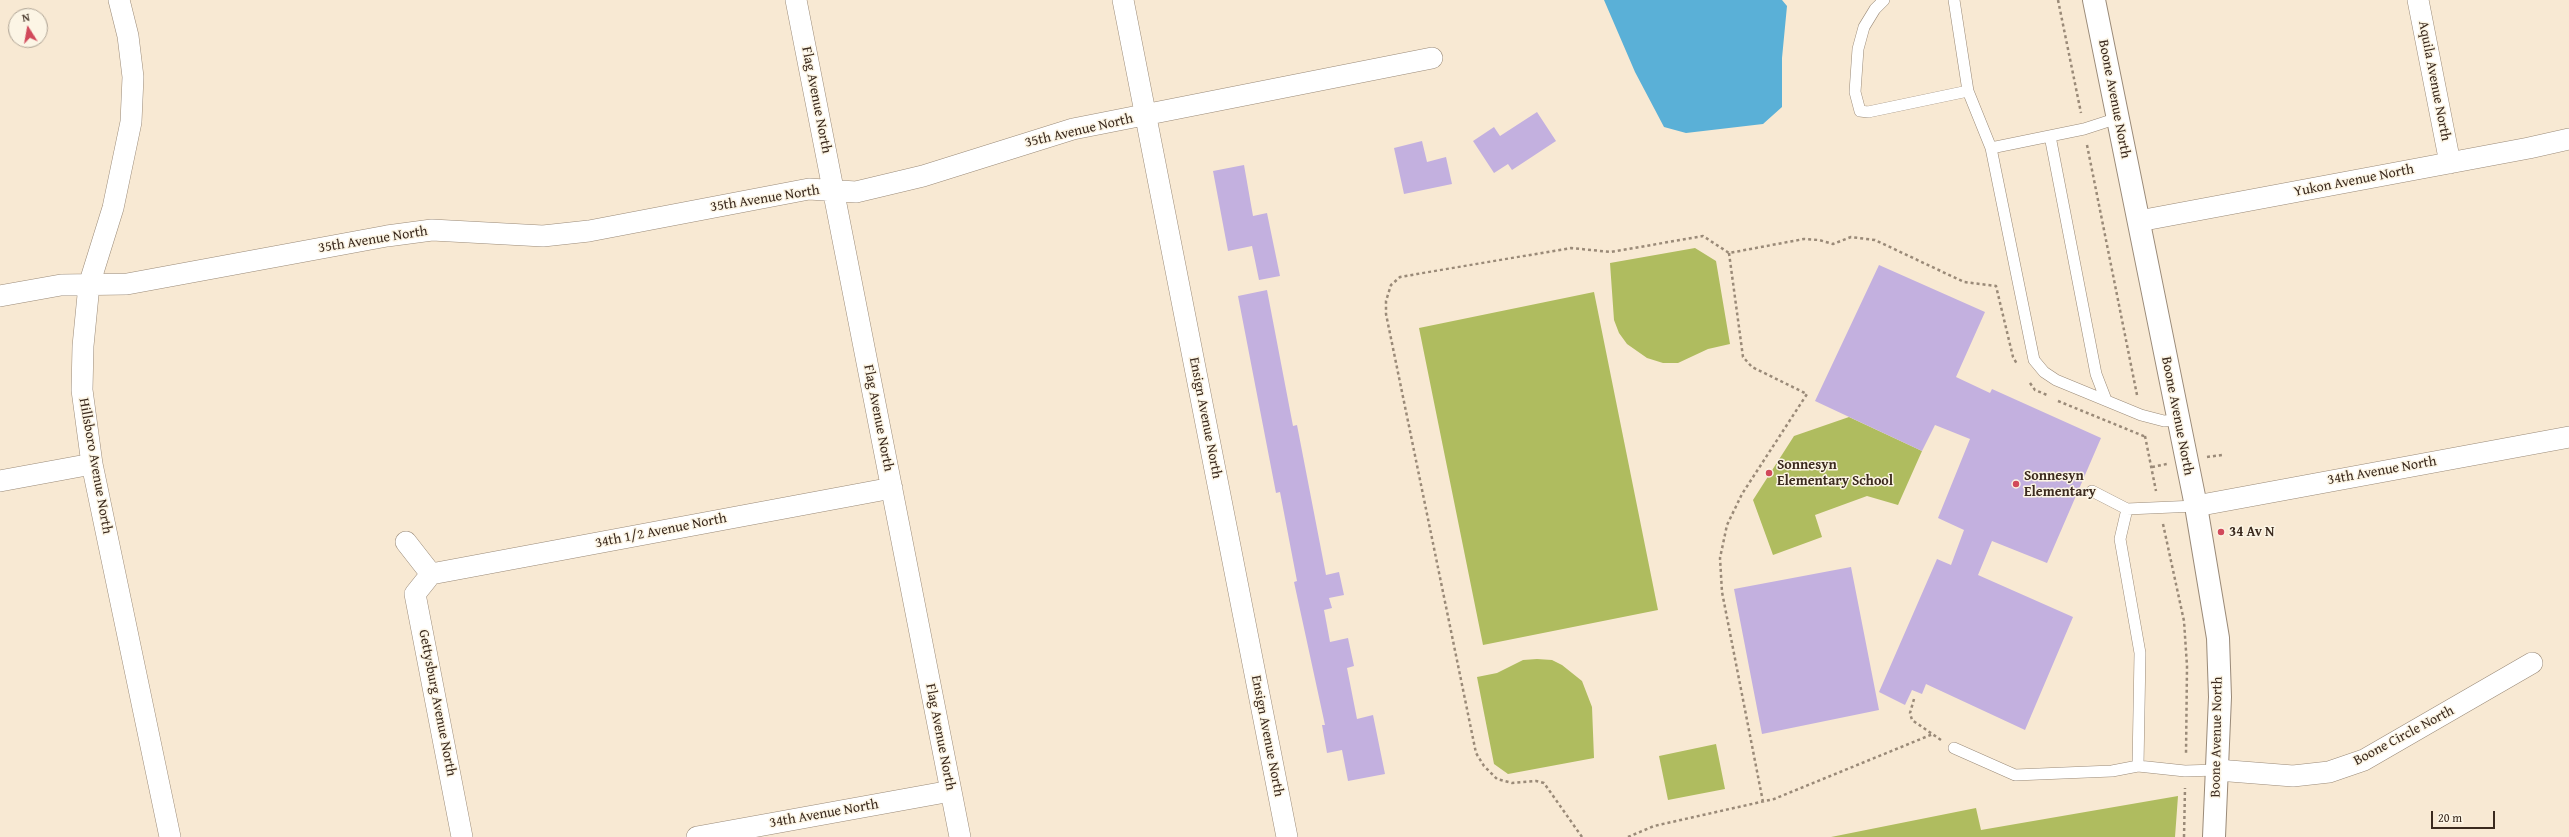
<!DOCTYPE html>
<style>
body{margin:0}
#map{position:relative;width:2569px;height:837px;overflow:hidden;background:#f8e9d3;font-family:"Gentium Book Plus",serif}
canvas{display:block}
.north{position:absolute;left:8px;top:8px;width:40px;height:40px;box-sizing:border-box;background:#fcf5e5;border:1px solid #afa495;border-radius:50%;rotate:349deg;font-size:11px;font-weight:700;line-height:16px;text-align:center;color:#3b2a1e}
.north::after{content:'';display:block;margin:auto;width:14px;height:18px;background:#d1495b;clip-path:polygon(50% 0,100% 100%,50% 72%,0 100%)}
.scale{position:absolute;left:2431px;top:811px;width:64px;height:18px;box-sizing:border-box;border:2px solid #3b2a1e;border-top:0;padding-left:5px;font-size:12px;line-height:14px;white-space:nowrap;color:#3b2a1e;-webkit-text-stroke:3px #fcf5e5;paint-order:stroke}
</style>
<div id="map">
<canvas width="2569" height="837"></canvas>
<div class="north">N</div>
<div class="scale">20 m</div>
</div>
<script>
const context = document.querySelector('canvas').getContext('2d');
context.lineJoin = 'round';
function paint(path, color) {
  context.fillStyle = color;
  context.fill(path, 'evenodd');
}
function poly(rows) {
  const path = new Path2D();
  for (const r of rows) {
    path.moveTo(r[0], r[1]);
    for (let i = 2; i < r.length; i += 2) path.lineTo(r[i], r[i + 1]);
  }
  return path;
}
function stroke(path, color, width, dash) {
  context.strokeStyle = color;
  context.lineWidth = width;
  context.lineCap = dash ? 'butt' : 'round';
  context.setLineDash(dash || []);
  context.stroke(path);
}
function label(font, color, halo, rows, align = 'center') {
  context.font = font + ' "Gentium Book Plus",serif';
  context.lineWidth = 3;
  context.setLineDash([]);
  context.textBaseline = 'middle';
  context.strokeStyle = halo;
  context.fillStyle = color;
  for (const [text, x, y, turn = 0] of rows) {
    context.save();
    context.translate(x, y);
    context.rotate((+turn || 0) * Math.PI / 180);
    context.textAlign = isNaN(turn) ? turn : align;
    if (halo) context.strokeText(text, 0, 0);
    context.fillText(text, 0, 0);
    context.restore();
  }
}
paint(poly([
 [1695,248,1716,261,1730,344,1708,349,1678,363,1663,363,1647,358,1627,344,1619,333,1614,320,1610,263],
 [1594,292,1658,610,1483,645,1419,328],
 [1849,417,1922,451,1898,505,1867,496,1815,515,1822,537,1773,555,1753,500,1794,436],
 [1537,659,1552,660,1562,665,1582,681,1592,707,1594,758,1508,774,1494,764,1477,677,1497,673,1523,660],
 [1716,744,1725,789,1668,800,1659,756],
 [2178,796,2175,837,1831,837,1976,808,1981,830]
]), '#afbc5f');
paint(poly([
 [1604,0,1782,0,1787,6,1782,58,1782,107,1763,124,1686,133,1664,127,1635,72]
]), '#5ab0d7');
paint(poly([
 [1537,112,1556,141,1512,170,1508,164,1494,173,1473,141,1494,127,1500,136],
 [1422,141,1427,162,1446,157,1452,184,1404,194,1394,148],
 [1244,165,1253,216,1267,213,1280,276,1259,280,1252,246,1228,251,1213,171],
 [1879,265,1985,312,1956,377,1990,393,1992,389,2101,438,2047,563,1992,541,1978,575,2073,617,2025,730,1926,684,1922,694,1912,690,1905,705,1879,692,1937,559,1951,565,1964,530,1938,518,1970,439,1935,425,1922,451,1815,401],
 [1267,290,1293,426,1297,425,1326,575,1339,572,1344,595,1329,598,1332,608,1324,610,1330,642,1348,638,1354,666,1347,668,1357,719,1373,715,1385,774,1348,781,1342,750,1327,753,1322,725,1325,725,1294,582,1297,581,1280,492,1276,493,1238,296],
 [1851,567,1879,710,1762,734,1734,589]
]), '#c3b0df');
const lane = poly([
 [1884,0,1875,9,1864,27,1858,49,1855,92,1860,111,1868,112,1968,91,1954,0],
 [1968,91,1991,148],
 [2118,118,2084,129,1991,148,2034,360,2044,372,2056,380,2141,415,2164,421,2178,420],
 [2050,136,2096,374,2106,400],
 [2092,491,2127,509,2196,506],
 [2127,509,2120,539,2140,653,2138,766,2185,771,2217,770],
 [1954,748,2015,775,2112,771,2138,766]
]);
const street = poly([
 [119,0,128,36,133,77,131,122,113,208,89,285,83,346,82,390,92,464,170,837],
 [796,0,960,837],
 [1123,0,1287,837],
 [2418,0,2450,163],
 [2139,221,2529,148,2569,139],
 [0,296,61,285,127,284,387,236,432,230,543,236,589,231,809,189,856,192,923,176,1073,129,1432,58],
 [0,481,92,464],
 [2196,506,2569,437],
 [406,542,431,574],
 [431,574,892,488],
 [431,574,415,594,462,837],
 [2217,770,2293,776,2329,772,2364,760,2532,663],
 [697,837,951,791]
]);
const secondary = poly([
 [2094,0,2196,506,2218,638,2220,697,2214,837]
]);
stroke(lane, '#9a8a78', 12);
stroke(street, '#9a8a78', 22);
stroke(secondary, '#9a8a78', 24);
stroke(poly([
 [2058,0,2081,113],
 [2087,145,2137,395],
 [1729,253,1743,357,1752,367,1807,394,1742,494,1727,525,1720,558,1722,592,1763,802],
 [2030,383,2035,390,2047,395],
 [2058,401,2146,437],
 [2145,436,2156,491],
 [2207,457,2222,455],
 [2152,467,2167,464],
 [2163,524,2184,621,2187,666,2186,755],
 [1914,699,1910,713,1912,720,1941,740],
 [1582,837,1544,783,1536,781,1512,783,1497,779,1484,766,1476,753,1386,314,1386,301,1391,285,1400,277,1417,274,1571,248,1611,252,1703,236,1729,253,1804,239,1819,240,1833,244,1851,237,1875,240,1964,282,1996,286,2013,357,2017,364],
 [1628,837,1654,826,1774,799,1933,734],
 [2184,837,2185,788]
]), '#9a8a78', 2.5, [3, 3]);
stroke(lane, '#fff', 11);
stroke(street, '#fff', 21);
stroke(secondary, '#fff', 22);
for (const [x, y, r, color] of [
 [1769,473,4,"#d1495b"],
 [2016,484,4,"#d1495b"],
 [2221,532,4,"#d1495b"]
]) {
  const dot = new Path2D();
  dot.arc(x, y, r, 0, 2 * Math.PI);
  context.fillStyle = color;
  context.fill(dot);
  stroke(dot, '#fcf5e5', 1.5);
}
label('14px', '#3b2a1e', '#fcf5e5', [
 ["Aquila Avenue North",2434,81,79],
 ["Boone Avenue North",2114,99,79],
 ["Flag Avenue North",816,100,79],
 ["35th Avenue North",1079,131,-13],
 ["Yukon Avenue North",2354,181,-11],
 ["35th Avenue North",765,199,-9],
 ["35th Avenue North",373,240,-9],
 ["Boone Avenue North",2177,416,79],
 ["Flag Avenue North",878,418,79],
 ["Ensign Avenue North",1205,418,79],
 ["Hillsboro Avenue North",95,466,80],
 ["34th Avenue North",2382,471,-10],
 ["34th 1/2 Avenue North",661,531,-11],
 ["Gettysburg Avenue North",437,703,79],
 ["Ensign Avenue North",1267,736,79],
 ["Boone Circle North",2404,736,-28],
 ["Flag Avenue North",940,737,79],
 ["Boone Avenue North",2217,737,-89],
 ["34th Avenue North",824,814,-10]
]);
label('bold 14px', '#3b2a1e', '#fcf5e5', [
 ["Sonnesyn",1777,465],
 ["Elementary School",1777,481],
 ["Sonnesyn",2024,476],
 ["Elementary",2024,492],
 ["34 Av N",2229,532]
], 'left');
</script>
